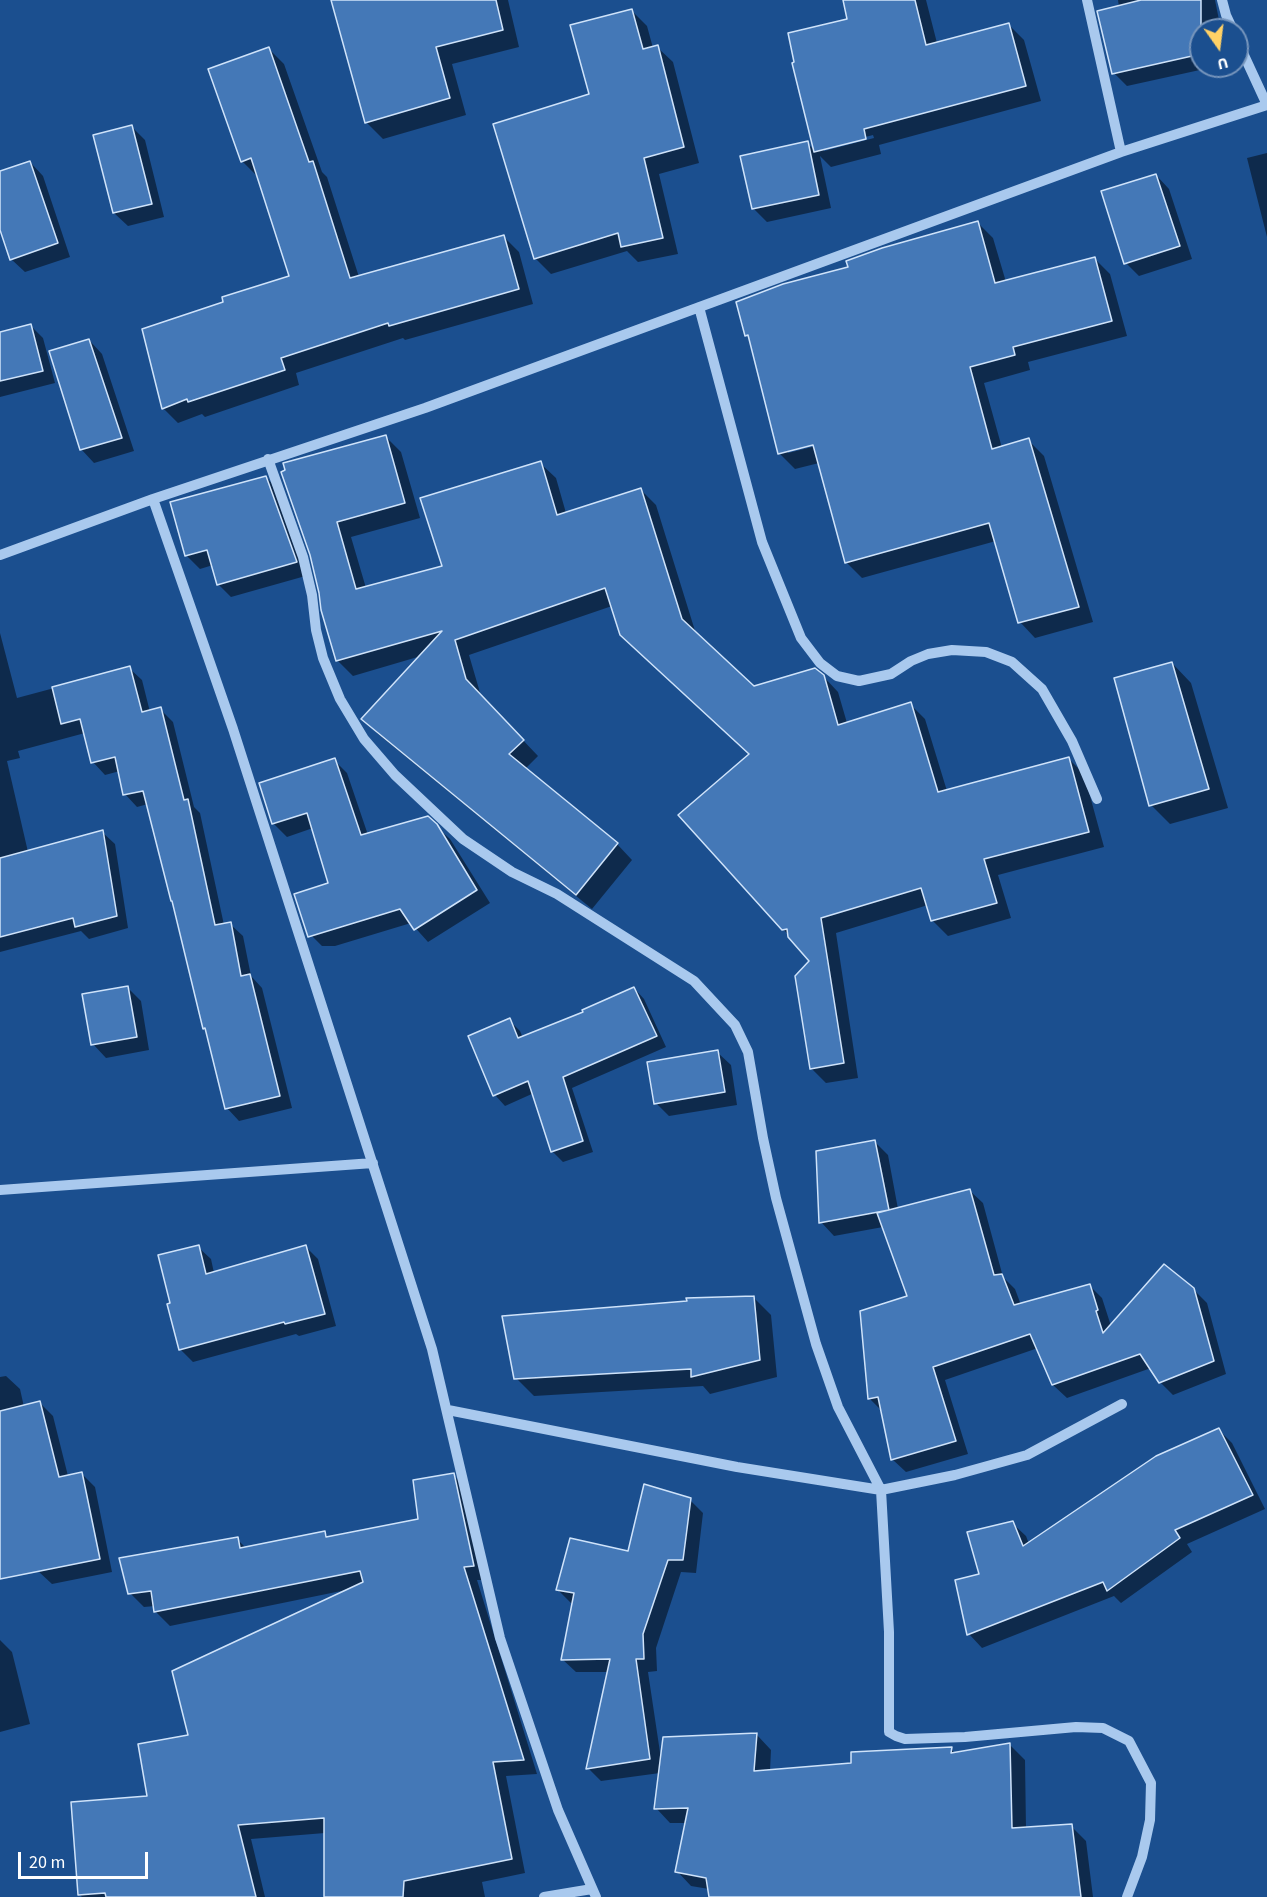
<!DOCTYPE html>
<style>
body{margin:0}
#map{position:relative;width:1267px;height:1897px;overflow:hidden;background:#1b4f8f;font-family:"Source Sans 3",sans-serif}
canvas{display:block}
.north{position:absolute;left:1189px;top:18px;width:60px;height:60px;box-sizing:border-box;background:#1b4f8f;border:2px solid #7695bc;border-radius:50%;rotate:166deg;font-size:16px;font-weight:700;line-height:24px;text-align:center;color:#fff}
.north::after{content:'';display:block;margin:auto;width:21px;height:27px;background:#ffd166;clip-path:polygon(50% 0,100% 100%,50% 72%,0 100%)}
.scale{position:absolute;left:18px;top:1852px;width:130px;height:27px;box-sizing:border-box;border:3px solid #fff;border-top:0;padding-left:8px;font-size:18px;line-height:21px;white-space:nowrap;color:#fff;-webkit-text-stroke:4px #1b4f8f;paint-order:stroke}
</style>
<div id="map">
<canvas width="1267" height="1897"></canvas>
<div class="north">U</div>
<div class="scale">20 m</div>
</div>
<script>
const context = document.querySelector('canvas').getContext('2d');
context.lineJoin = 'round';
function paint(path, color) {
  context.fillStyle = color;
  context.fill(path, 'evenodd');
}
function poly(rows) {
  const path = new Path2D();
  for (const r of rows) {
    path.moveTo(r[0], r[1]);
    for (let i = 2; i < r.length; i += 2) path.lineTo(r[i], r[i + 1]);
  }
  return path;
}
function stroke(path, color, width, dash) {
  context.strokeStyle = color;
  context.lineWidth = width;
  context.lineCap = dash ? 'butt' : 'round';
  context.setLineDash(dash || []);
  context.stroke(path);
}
paint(poly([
 [332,0,508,0,519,47,452,64,466,115,383,139,366,122],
 [844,0,926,0,937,43,1008,24,1024,40,1041,101,879,145,881,154,831,167,820,156,831,208,767,222,754,209,807,143,815,151,849,20],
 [873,135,874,138,824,151,824,148],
 [1118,0,1215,0,1221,30,1201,30,1201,66,1218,66,1127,86,1114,73,1119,7],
 [631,10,647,26,653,48,657,47,673,62,699,163,659,174,678,254,638,262,627,251,551,274,535,258,591,95],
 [269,49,284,64,322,172,327,177,359,277,504,237,519,252,533,304,405,340,403,338,296,373,299,385,205,417,202,414,178,423,163,408,225,303,291,277,257,176,242,161],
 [132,127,145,140,164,217,128,226,114,213],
 [1267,153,1267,237,1247,158],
 [30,162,43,176,70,257,25,272,11,259,0,226,0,173],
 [1156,175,1169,189,1192,259,1139,276,1126,263],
 [978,223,993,238,1006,282,1095,259,1110,274,1127,336,1028,362,1030,370,984,383,1002,448,1028,440,1044,456,1093,622,1035,638,1020,622,996,541,862,578,846,562,819,463,795,469,779,453,751,339,747,335,850,268],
 [819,442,820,445,788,453,788,450],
 [31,326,43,338,55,383,0,397,0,333],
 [89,340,102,354,134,451,94,463,81,449],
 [386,437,401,452,420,518,351,537,366,588,443,567,540,463,556,478,566,513,641,490,656,505,696,634,754,687,823,676,838,692,847,723,910,704,925,719,947,791,1069,759,1084,774,1104,847,998,875,1011,918,948,936,933,921,928,905,836,933,858,1078,826,1083,811,1068,812,961,783,929,751,754,612,606,469,655,481,696,538,756,525,769,617,844,632,860,592,909,378,734,363,719,421,656,353,676,338,661,323,610,312,555],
 [266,477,279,491,309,575,231,597,218,584,213,565,200,569,187,556],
 [0,633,17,698,129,668,142,680,150,712,160,709,173,722,194,807,200,813,224,925,230,924,243,936,251,976,262,988,292,1108,239,1121,227,1108,208,1032,204,1028,148,804,137,807,125,794,120,771,105,775,93,762,85,733,18,751,20,758,7,761,28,852,102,832,115,844,128,928,89,939,81,931,0,952],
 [1172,663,1191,683,1228,808,1170,824,1151,805],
 [334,760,347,773,368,835,427,818,450,839,490,903,428,942,411,923,335,946,322,946,308,932,330,884,313,828,287,837,274,824,261,784],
 [128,988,141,1001,149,1050,106,1058,93,1044],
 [634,988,644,999,666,1047,572,1088,593,1152,563,1162,552,1151,534,1093,505,1106,495,1095,509,1020,520,1031,523,1038,585,1013],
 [717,1052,731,1065,737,1105,669,1116,656,1103],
 [874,1141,888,1155,898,1209,969,1190,983,1203,1003,1277,1015,1289,1021,1305,1089,1285,1102,1298,1111,1326,1193,1289,1207,1303,1226,1374,1173,1395,1160,1382,1151,1368,1067,1398,1053,1385,1038,1348,945,1380,968,1454,906,1472,892,1459,882,1411,869,1398,909,1297,883,1227,834,1236,821,1222],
 [198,1247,211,1259,214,1273,306,1247,318,1259,336,1326,299,1336,296,1334,193,1362,180,1349,172,1305],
 [753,1297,771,1315,777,1377,710,1394,703,1386,534,1396,516,1378],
 [6,1376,20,1389,24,1407,40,1403,53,1416,68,1476,82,1474,95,1487,112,1572,52,1584,38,1571,0,1472,0,1377],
 [1219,1430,1232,1443,1265,1509,1187,1544,1192,1552,1121,1603,1114,1596,982,1648,969,1634,957,1581,981,1575,1012,1523,1026,1536,1029,1544],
 [453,1475,467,1489,487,1580,477,1580,537,1774,506,1776,525,1873,482,1882,485,1897,325,1897,325,1833,251,1839,265,1897,82,1897,79,1894,149,1798,190,1737,346,1590,170,1626,156,1612,155,1606,144,1607,130,1593,237,1539,246,1548,324,1533,329,1538,420,1520],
 [690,1500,703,1513,696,1573,681,1572,656,1648,657,1671,648,1672,661,1759,757,1735,771,1750,770,1771,853,1765,951,1749,956,1754,1010,1745,1025,1760,1026,1829,1071,1826,1086,1841,1093,1897,710,1897,709,1889,691,1886,677,1871,686,1823,670,1823,656,1808,660,1773,601,1781,588,1768,609,1672,576,1672,562,1659,574,1604,571,1603,558,1590,629,1553],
 [0,1640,12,1652,30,1724,0,1732]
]), '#0007');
const building = poly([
 [331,0,496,0,503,30,436,47,450,98,365,123,331,0],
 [843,0,915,0,926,45,1009,23,1026,86,864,129,866,139,814,152,792,63,794,62,788,33,847,19,843,0],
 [1141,0,1201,0,1201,54,1112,74,1097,11,1141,0],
 [632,9,643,49,658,45,684,147,644,158,663,238,621,247,618,233,534,259,493,124,589,94,570,25,632,9],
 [269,47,309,162,313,161,350,278,504,235,519,289,389,326,388,323,281,358,285,370,188,402,187,399,162,409,142,329,223,302,222,297,289,276,251,158,241,162,208,69,269,47],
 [132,125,152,204,113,213,93,135,132,125],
 [808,141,819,195,752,209,740,156,808,141],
 [30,161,58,243,10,260,0,230,0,171,30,161],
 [1156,174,1180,246,1124,264,1101,191,1156,174],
 [978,221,995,283,1095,257,1112,321,1013,347,1015,355,970,367,992,449,1029,438,1079,607,1018,623,989,523,845,563,813,445,778,454,748,335,745,336,736,302,783,284,848,267,846,261,882,248,978,221],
 [31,324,43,371,0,381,0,332,31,324],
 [89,339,122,438,80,450,49,351,89,339],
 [386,435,405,503,337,522,356,589,442,566,420,498,541,461,557,515,641,488,682,619,754,686,815,668,824,675,838,725,911,702,938,792,1069,757,1089,832,984,859,997,903,931,921,921,888,821,918,844,1063,810,1069,795,976,809,961,788,937,787,929,782,930,678,815,749,754,620,635,605,588,455,640,466,679,524,740,509,754,618,843,576,895,361,719,442,631,336,661,321,610,319,593,310,555,281,472,285,470,283,463,386,435],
 [266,476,297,562,217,585,207,550,185,556,170,502,266,476],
 [1172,662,1209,789,1149,806,1114,678,1172,662],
 [130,666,142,712,161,707,184,800,188,799,215,925,231,922,241,976,250,974,280,1096,225,1109,205,1028,203,1029,172,901,171,901,143,791,123,795,115,757,91,763,80,719,61,724,52,687,130,666],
 [335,758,361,835,428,816,437,824,477,890,414,930,400,909,308,937,294,894,328,883,307,813,272,824,259,783,335,758],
 [103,830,117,916,75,927,73,918,0,937,0,858,103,830],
 [128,986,137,1037,91,1045,82,994,128,986],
 [634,987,657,1036,563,1077,583,1141,551,1152,528,1081,493,1096,468,1036,510,1018,518,1038,583,1012,582,1010,634,987],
 [718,1050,725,1092,654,1104,647,1062,718,1050],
 [875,1140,889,1210,819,1223,816,1151,875,1140],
 [970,1189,994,1275,1002,1274,1014,1305,1090,1284,1098,1310,1096,1311,1103,1333,1164,1264,1194,1288,1214,1361,1159,1383,1140,1354,1052,1385,1030,1334,933,1367,956,1441,891,1460,878,1397,868,1399,860,1311,907,1296,877,1213,970,1189],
 [199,1245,206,1274,306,1245,325,1314,285,1324,284,1322,179,1350,167,1304,170,1303,158,1255,199,1245],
 [754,1296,760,1360,691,1377,691,1369,514,1379,502,1316,687,1301,686,1298,754,1296],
 [40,1401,59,1477,82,1472,100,1559,0,1579,0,1411,40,1401],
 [1219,1428,1253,1495,1175,1530,1180,1538,1107,1591,1103,1582,967,1635,955,1580,979,1574,967,1532,1013,1521,1023,1546,1156,1456,1219,1428],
 [454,1473,474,1566,464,1567,524,1760,493,1762,512,1859,404,1881,403,1897,324,1897,324,1818,238,1825,256,1897,106,1897,105,1893,78,1895,71,1802,147,1796,138,1744,188,1735,172,1671,363,1582,360,1571,154,1612,151,1591,128,1594,119,1558,238,1537,240,1548,325,1531,326,1537,418,1519,413,1480,454,1473],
 [644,1484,691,1498,683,1560,668,1560,643,1634,644,1659,636,1659,650,1759,586,1769,610,1659,561,1660,574,1593,556,1590,570,1538,628,1551,644,1484],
 [757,1733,754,1771,851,1763,851,1752,952,1747,951,1753,1010,1743,1012,1828,1072,1824,1081,1897,709,1897,706,1878,675,1872,688,1808,654,1809,663,1737,757,1733]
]);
paint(building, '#4478b7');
stroke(building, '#cfe3fa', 1.5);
stroke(poly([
 [1087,0,1121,152],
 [1222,0,1226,15,1233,30],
 [1237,40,1267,105],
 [699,307,762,542,801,638,820,663,837,676,859,681,891,674,911,661,928,654,952,650,986,652,1012,662,1042,689,1072,741,1097,799],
 [268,459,303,557,312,595,316,630,323,658,340,699,364,739,395,775,463,839,512,872,557,894,694,981,735,1025,748,1052,763,1138,776,1198,816,1344,838,1407,881,1490,889,1632,889,1732,896,1736,905,1739,965,1737,1076,1727,1103,1728,1129,1741,1151,1783,1150,1820,1142,1857,1127,1897],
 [153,499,233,729,432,1349,500,1638,558,1810,596,1897],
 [0,555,153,499,425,408,1121,152,1267,105],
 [0,1190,373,1163],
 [448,1410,737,1467,881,1490,955,1475,1027,1455,1122,1404],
 [544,1897,592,1889]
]), '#a9c9ee', 10);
</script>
